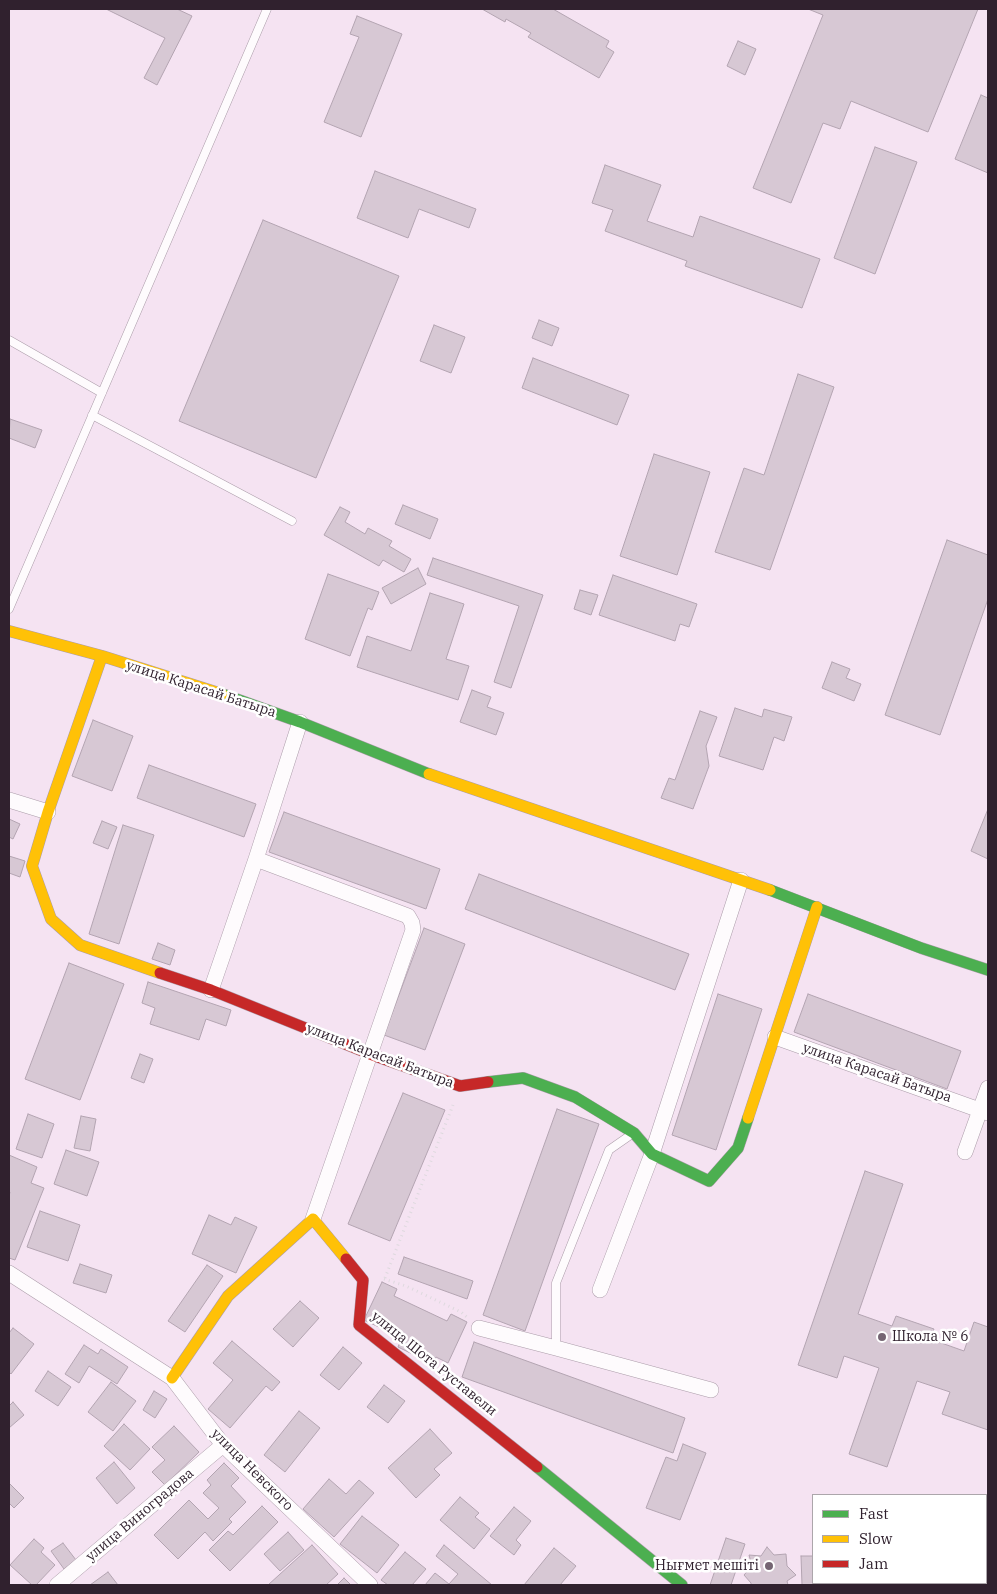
<!DOCTYPE html>
<meta charset="utf-8">
<style>
body{margin:0}
#map{position:relative;width:997px;height:1594px;overflow:hidden;background:#f5e3f2;font-family:"IBM Plex Serif",serif}
canvas{display:block}
.frame{position:absolute;inset:0;border:10px solid #30212e;pointer-events:none}
.legend{position:absolute;left:812px;top:1494px;width:175px;height:90px;box-sizing:border-box;background:#fff;border:1px solid #aca6ab;margin:0;padding:6px 9px;list-style:none;font-size:15px;color:#30212e}
.legend li{display:flex;align-items:center;gap:10px;height:25px}
.legend b{width:25px;border:1px solid #aca6ab}
</style>
<div id="map">
<canvas width="997" height="1594"></canvas>
<div class="frame"></div>
<ul class="legend">
<li><b style="height:6px;background:#4caf50"></b>Fast</li>
<li><b style="height:6px;background:#ffc107"></b>Slow</li>
<li><b style="height:6px;background:#c62828"></b>Jam</li>
</ul>
</div>
<script>
const context = document.querySelector('canvas').getContext('2d');
context.lineJoin = 'round';
function paint(path, color) {
  context.fillStyle = color;
  context.fill(path, 'evenodd');
}
function poly(rows) {
  const path = new Path2D();
  for (const r of rows) {
    path.moveTo(r[0], r[1]);
    for (let i = 2; i < r.length; i += 2) path.lineTo(r[i], r[i + 1]);
  }
  return path;
}
function stroke(path, color, width, dash) {
  context.strokeStyle = color;
  context.lineWidth = width;
  context.lineCap = dash ? 'butt' : 'round';
  context.setLineDash(dash || []);
  context.stroke(path);
}
function label(font, color, halo, rows, align = 'center') {
  context.font = font + ' "IBM Plex Serif",serif';
  context.lineWidth = 5;
  context.setLineDash([]);
  context.textBaseline = 'middle';
  context.strokeStyle = halo;
  context.fillStyle = color;
  for (const [text, x, y, turn = 0] of rows) {
    context.save();
    context.translate(x, y);
    context.rotate((+turn || 0) * Math.PI / 180);
    context.textAlign = isNaN(turn) ? turn : align;
    if (halo) context.strokeText(text, 0, 0);
    context.fillText(text, 0, 0);
    context.restore();
  }
}
const building = poly([
 [106,9,177,9,192,16,157,85,144,78,165,38,106,9],
 [482,9,553,9,609,41,606,47,614,52,599,78,528,37,531,33,506,19,505,22,482,9],
 [808,9,978,9,928,132,851,101,840,129,823,123,791,203,753,188,823,15,808,9],
 [357,16,402,34,361,137,324,122,359,37,350,34,357,16],
 [738,41,756,49,745,75,727,66,738,41],
 [981,95,988,98,988,173,955,159,981,95],
 [875,147,917,162,875,274,834,258,875,147],
 [605,165,661,185,647,221,693,237,700,216,820,259,802,308,685,266,687,261,605,231,613,210,592,203,605,165],
 [375,171,476,209,469,228,419,209,408,238,357,218,375,171],
 [263,220,399,276,316,478,179,421,263,220],
 [539,320,559,328,552,346,532,338,539,320],
 [434,325,465,337,451,373,420,361,434,325],
 [533,358,629,395,617,425,522,388,533,358],
 [798,374,834,387,770,570,715,552,744,468,764,475,798,374],
 [10,419,42,430,35,448,9,438,10,419],
 [654,454,710,472,677,575,620,556,654,454],
 [403,505,438,519,430,539,395,524,403,505],
 [340,507,350,512,345,522,365,534,368,528,392,541,389,546,411,559,404,572,383,560,379,566,324,535,340,507],
 [947,540,988,555,988,599,940,735,885,715,947,540],
 [433,558,543,595,511,688,494,682,519,606,427,575,433,558],
 [418,568,426,584,391,604,382,588,418,568],
 [328,574,379,592,372,610,368,608,350,656,305,639,328,574],
 [613,575,697,604,689,627,680,624,675,641,599,615,613,575],
 [580,590,598,595,591,615,574,609,580,590],
 [430,593,464,604,446,659,469,666,458,700,357,667,367,636,411,651,430,593],
 [832,662,850,669,846,678,861,684,854,701,822,688,832,662],
 [472,690,491,697,487,707,504,713,496,735,460,722,472,690],
 [735,708,762,717,764,709,792,717,784,741,774,737,763,770,719,756,735,708],
 [700,711,717,717,706,746,709,766,693,809,661,798,669,778,675,780,700,711],
 [93,720,133,736,112,791,72,776,93,720],
 [149,765,256,804,244,837,137,798,149,765],
 [988,809,988,859,971,851,988,809],
 [284,812,440,869,426,909,269,852,284,812],
 [9,819,20,824,13,839,9,837,9,819],
 [102,821,117,827,108,849,93,843,102,821],
 [123,825,154,835,119,944,89,934,123,825],
 [9,856,25,861,20,877,9,873,9,856],
 [479,874,689,954,675,990,465,909,479,874],
 [424,928,465,944,425,1050,384,1035,424,928],
 [158,943,175,950,170,965,152,959,158,943],
 [69,963,124,984,80,1100,25,1079,69,963],
 [148,982,231,1010,226,1026,206,1019,199,1040,150,1024,155,1008,142,1003,148,982],
 [718,994,762,1009,716,1150,672,1135,718,994],
 [808,994,961,1051,947,1089,794,1032,808,994],
 [140,1054,153,1059,144,1083,131,1078,140,1054],
 [403,1093,445,1110,390,1241,348,1224,403,1093],
 [557,1109,599,1124,525,1331,483,1315,557,1109],
 [28,1114,54,1124,42,1158,16,1149,28,1114],
 [81,1116,96,1119,90,1151,74,1148,81,1116],
 [66,1150,99,1162,87,1196,54,1184,66,1150],
 [9,1155,37,1167,31,1183,44,1188,15,1260,9,1258,9,1196,10,1192,9,1192,9,1155],
 [865,1171,903,1184,858,1314,892,1326,896,1316,934,1329,930,1339,964,1351,974,1322,988,1327,988,1430,942,1414,950,1392,917,1381,887,1467,849,1454,879,1368,844,1356,837,1378,798,1365,865,1171],
 [40,1211,80,1225,68,1261,27,1247,40,1211],
 [209,1215,231,1225,235,1217,257,1227,236,1273,192,1254,209,1215],
 [404,1257,473,1281,467,1299,398,1274,404,1257],
 [80,1264,112,1275,106,1293,73,1283,80,1264],
 [207,1265,223,1276,185,1332,168,1321,207,1265],
 [382,1282,397,1289,394,1296,447,1321,451,1314,467,1322,448,1363,436,1357,433,1364,398,1347,402,1338,364,1320,382,1282],
 [300,1301,319,1318,293,1347,273,1329,300,1301],
 [13,1328,34,1344,11,1374,9,1372,9,1333,13,1328],
 [232,1341,280,1382,272,1391,266,1386,230,1428,208,1409,233,1380,213,1363,232,1341],
 [474,1342,685,1418,673,1453,462,1377,474,1342],
 [84,1345,98,1354,101,1349,128,1367,117,1384,89,1366,79,1383,65,1374,84,1345],
 [343,1347,362,1363,339,1390,320,1375,343,1347],
 [48,1371,71,1387,58,1406,35,1391,48,1371],
 [111,1382,136,1401,113,1431,88,1412,111,1382],
 [384,1385,405,1401,388,1423,367,1407,384,1385],
 [154,1391,167,1399,155,1418,143,1410,154,1391],
 [13,1402,24,1415,9,1428,9,1406,13,1402],
 [299,1411,320,1428,285,1472,264,1455,299,1411],
 [124,1424,150,1449,130,1470,104,1446,124,1424],
 [174,1426,199,1452,165,1485,152,1472,165,1460,152,1447,174,1426],
 [430,1429,452,1453,434,1469,440,1475,416,1498,388,1468,430,1429],
 [683,1444,706,1453,680,1520,646,1508,666,1457,677,1461,683,1444],
 [114,1462,135,1488,117,1504,96,1478,114,1462],
 [224,1463,239,1478,231,1486,246,1502,229,1519,232,1522,213,1541,205,1532,178,1559,154,1535,189,1500,208,1519,219,1508,203,1493,211,1485,207,1480,224,1463],
 [329,1479,346,1494,359,1480,374,1493,334,1537,303,1509,329,1479],
 [9,1483,24,1498,14,1508,9,1503,9,1483],
 [460,1497,479,1513,475,1517,490,1529,474,1549,440,1520,460,1497],
 [262,1506,278,1522,230,1571,209,1550,228,1531,233,1535,262,1506],
 [514,1507,531,1521,516,1540,521,1545,514,1555,490,1536,514,1507],
 [362,1516,399,1545,377,1573,340,1544,362,1516],
 [288,1532,304,1550,280,1571,264,1554,288,1532],
 [726,1538,745,1544,731,1585,710,1585,726,1538],
 [34,1539,44,1548,41,1552,55,1565,36,1585,32,1585,10,1565,34,1539],
 [63,1543,76,1560,64,1569,51,1551,63,1543],
 [312,1545,338,1574,326,1585,268,1585,312,1545],
 [444,1545,492,1585,425,1585,435,1573,449,1584,458,1574,436,1556,444,1545],
 [767,1547,774,1555,786,1554,787,1566,796,1575,787,1581,788,1585,751,1585,751,1583,744,1575,752,1566,749,1555,761,1556,767,1547],
 [554,1548,576,1566,560,1585,524,1585,554,1548],
 [405,1552,426,1569,412,1585,388,1585,381,1580,405,1552],
 [801,1556,813,1556,813,1583,847,1583,847,1585,802,1585,801,1556],
 [108,1572,118,1585,90,1585,108,1572],
 [344,1578,351,1585,337,1585,344,1578]
]);
paint(building, '#d7c8d4');
stroke(building, '#b3a4b1', 1);
const lane = poly([
 [9,340,102,393],
 [92,415,292,521],
 [9,609,267,9],
 [556,1348,556,1283,609,1150,632,1134]
]);
const street = poly([
 [9,800,48,812],
 [256,859,408,916,412,923,413,930,313,1219],
 [211,990,256,859,300,722],
 [775,1037,988,1113],
 [965,1152,988,1088],
 [9,1273,172,1378,223,1445,370,1585],
 [600,1290,652,1154,741,880],
 [479,1328,556,1348,711,1390],
 [57,1585,223,1445]
]);
const fast = poly([
 [222,694,300,722,429,774],
 [770,890,921,948,988,970],
 [488,1082,523,1078,575,1097,634,1133,652,1154,709,1181,738,1148,748,1118],
 [537,1467,682,1585]
]);
const slow = poly([
 [9,631,102,656,222,694],
 [102,656,48,812,32,866,51,919,80,945,160,973],
 [429,774,770,890],
 [748,1118,817,907],
 [172,1378,228,1296,313,1219,346,1259]
]);
const jam = poly([
 [160,973,211,990,370,1054,460,1086,488,1082],
 [346,1259,363,1280,359,1325,537,1467]
]);
stroke(lane, '#ac9daa', 9);
stroke(street, '#ac9daa', 16);
stroke(fast, '#ac9daa', 12);
stroke(slow, '#ac9daa', 12);
stroke(jam, '#ac9daa', 12);
stroke(poly([
 [385,1278,453,1105],
 [384,1279,406,1286,461,1312,468,1318]
]), '#ded9de', 3, [1, 4]);
stroke(lane, '#fefbfd', 8);
stroke(street, '#fefbfd', 15);
stroke(fast, '#4caf50', 11);
stroke(slow, '#ffc107', 11);
stroke(jam, '#c62828', 11);
for (const [x, y, r, color] of [
 [882,1337,5,"#756573"],
 [769,1566,5,"#756573"]
]) {
  const dot = new Path2D();
  dot.arc(x, y, r, 0, 2 * Math.PI);
  context.fillStyle = color;
  context.fill(dot);
  stroke(dot, '#fff', 2);
}
label('14px', '#30212e', '#fff', [
 ["улица Карасай Батыра",201,689,18],
 ["улица Карасай Батыра",380,1056,21],
 ["улица Карасай Батыра",877,1073,19],
 ["улица Шота Руставели",434,1364,39],
 ["улица Невского",252,1470,45],
 ["улица Виноградова",140,1515,-40]
]);
label('14px', '#30212e', '#fff', [
 ["Школа № 6",892,1337],
 ["Нығмет мешіті",759,1566,"right"]
], 'left');
</script>
